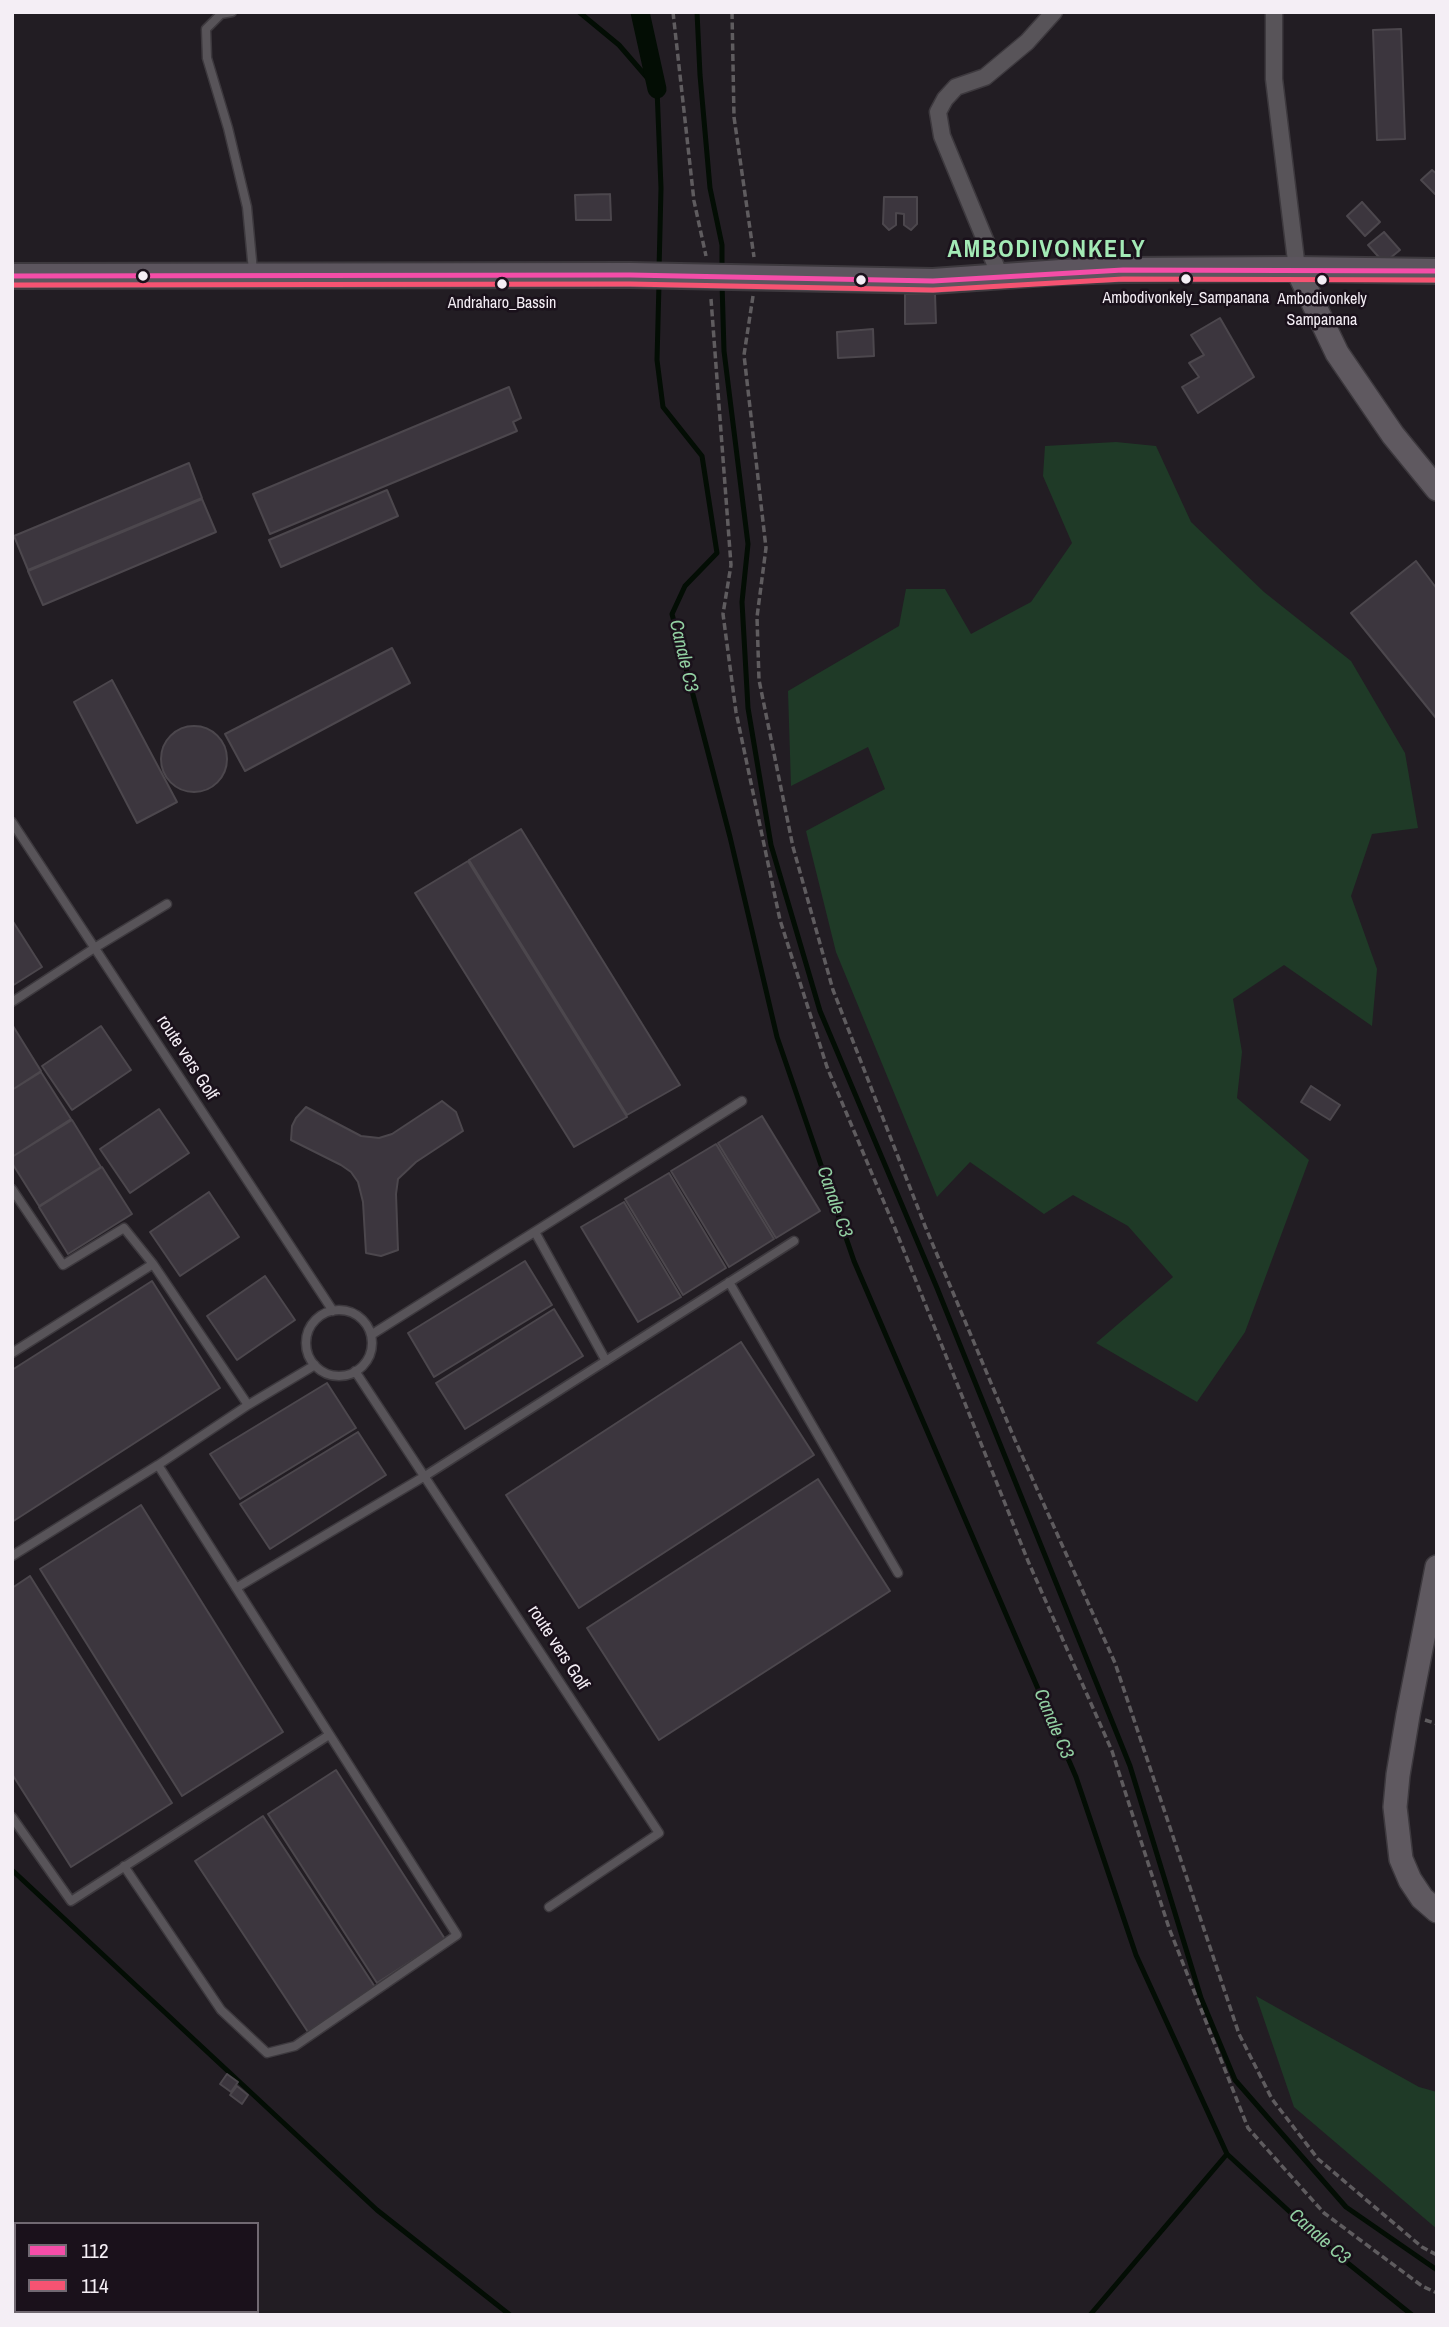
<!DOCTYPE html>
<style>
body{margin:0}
#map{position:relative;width:1449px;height:2327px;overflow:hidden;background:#221d23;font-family:"Archivo Narrow",sans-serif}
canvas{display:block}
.frame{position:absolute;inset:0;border:14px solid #f4eef5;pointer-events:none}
.legend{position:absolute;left:14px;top:2222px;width:245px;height:91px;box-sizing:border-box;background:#1a111b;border:2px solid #716972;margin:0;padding:9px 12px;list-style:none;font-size:21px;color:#f4eef5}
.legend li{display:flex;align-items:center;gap:14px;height:35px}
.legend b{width:35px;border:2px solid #716972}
</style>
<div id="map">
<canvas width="1449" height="2327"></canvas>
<div class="frame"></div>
<ul class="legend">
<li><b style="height:9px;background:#f54da8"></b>112</li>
<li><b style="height:9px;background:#f65372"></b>114</li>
</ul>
</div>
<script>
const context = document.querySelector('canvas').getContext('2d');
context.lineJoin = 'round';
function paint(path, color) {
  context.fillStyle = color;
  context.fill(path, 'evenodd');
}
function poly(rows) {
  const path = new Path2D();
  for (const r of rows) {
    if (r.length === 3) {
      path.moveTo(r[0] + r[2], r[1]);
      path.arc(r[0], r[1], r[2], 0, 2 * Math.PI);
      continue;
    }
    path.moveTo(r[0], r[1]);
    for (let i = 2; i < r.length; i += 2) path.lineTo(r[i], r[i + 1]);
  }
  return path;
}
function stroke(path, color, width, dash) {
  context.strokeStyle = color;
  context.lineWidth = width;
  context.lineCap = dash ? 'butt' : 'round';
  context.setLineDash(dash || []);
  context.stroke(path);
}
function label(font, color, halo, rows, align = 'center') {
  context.font = font + ' "Archivo Narrow",sans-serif';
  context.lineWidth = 5;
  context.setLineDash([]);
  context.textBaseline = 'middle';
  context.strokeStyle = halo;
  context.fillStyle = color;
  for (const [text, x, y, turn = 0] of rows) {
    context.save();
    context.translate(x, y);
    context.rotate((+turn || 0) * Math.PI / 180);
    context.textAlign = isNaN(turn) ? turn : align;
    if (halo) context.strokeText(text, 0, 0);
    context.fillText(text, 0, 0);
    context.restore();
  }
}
paint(poly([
 [1116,442,1156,446,1191,522,1264,592,1351,661,1405,753,1418,828,1372,834,1351,896,1377,969,1372,1026,1284,965,1233,999,1242,1052,1237,1098,1309,1160,1245,1332,1197,1402,1096,1343,1173,1277,1128,1226,1073,1195,1044,1214,970,1162,937,1197,836,952,806,831,885,789,868,747,791,786,788,691,899,626,906,589,945,589,971,634,1031,602,1072,543,1043,476,1045,446],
 [1256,1996,1419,2087,1437,2092,1437,2229,1294,2107]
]), '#1f3a27');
stroke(poly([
 [579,12,619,45,657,89,661,188,659,270],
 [697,12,700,75,710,188,722,245,722,270],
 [722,283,724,351,748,544,742,602,748,708,771,845,820,1011,937,1288,1130,1766,1201,1998,1235,2080,1346,2207,1437,2270],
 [659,284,657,360,663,407,702,456,717,553,685,586,672,614,730,837,777,1037,854,1261,1076,1777,1136,1955,1227,2154,1329,2248,1412,2315],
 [12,1870,377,2210,510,2315],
 [1090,2315,1227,2154]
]), '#030d04', 5);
stroke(poly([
 [640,12,657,89]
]), '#030d04', 19);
const building = poly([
 [1401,29,1405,139,1377,140,1373,30,1401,29],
 [1432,170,1437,174,1437,193,1435,194,1421,180,1432,170],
 [610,194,611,220,576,220,575,195,610,194],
 [884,197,917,197,917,224,911,230,904,225,904,214,896,213,896,225,889,230,883,224,884,197],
 [1362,202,1380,222,1365,236,1347,216,1362,202],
 [1384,232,1400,250,1384,263,1368,245,1384,232],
 [905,294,935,294,936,323,905,324,905,294],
 [1220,318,1254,377,1198,413,1182,387,1199,377,1189,363,1204,355,1191,335,1220,318],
 [873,329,874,356,838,358,837,332,873,329],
 [509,387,521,418,513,422,517,431,270,534,253,494,509,387],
 [189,463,202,498,28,570,14,536,189,463],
 [387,490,398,516,281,567,269,540,387,490],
 [202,499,216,532,43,605,28,571,202,499],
 [1416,561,1437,589,1436,718,1351,613,1416,561],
 [392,648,410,683,245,771,225,734,392,648],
 [112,680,177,802,137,823,74,702,112,680],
 [194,759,33],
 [521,829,680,1085,627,1115,469,860,521,829],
 [468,861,627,1117,574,1147,415,893,468,861],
 [12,920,42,967,12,986,12,920],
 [13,1026,41,1071,12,1090,12,1026,13,1026],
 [101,1026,131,1070,72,1110,42,1066,101,1026],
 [41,1072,71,1119,12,1157,12,1090,41,1072],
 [1311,1086,1340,1105,1330,1120,1301,1102,1311,1086],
 [442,1101,456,1112,463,1131,416,1162,398,1179,396,1194,398,1250,381,1256,366,1253,363,1202,358,1182,351,1172,341,1165,291,1140,292,1126,296,1118,306,1107,361,1136,379,1138,392,1134,442,1101],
 [159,1109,189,1153,130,1193,100,1149,159,1109],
 [762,1116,820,1211,776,1238,718,1143,762,1116],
 [72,1120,101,1167,39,1206,12,1163,12,1157,72,1120],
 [716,1144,774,1239,729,1267,671,1171,716,1144],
 [102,1167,132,1214,68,1254,39,1207,102,1167],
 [669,1173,726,1268,683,1295,625,1199,669,1173],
 [209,1192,239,1237,180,1276,150,1232,209,1192],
 [624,1202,681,1297,638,1322,581,1227,624,1202],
 [525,1261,552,1305,434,1377,408,1333,525,1261],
 [265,1276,295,1320,237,1360,207,1316,265,1276],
 [152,1281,220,1388,12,1522,12,1370,152,1281],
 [554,1309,583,1356,465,1429,436,1383,554,1309],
 [741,1342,814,1455,579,1608,506,1495,741,1342],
 [327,1383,356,1428,240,1499,210,1454,327,1383],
 [358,1432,386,1475,270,1549,240,1504,358,1432],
 [818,1479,890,1591,659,1740,587,1628,818,1479],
 [141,1505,283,1732,182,1796,40,1569,141,1505],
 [30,1576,172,1803,71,1867,12,1774,12,1588,30,1576],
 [336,1770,445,1939,377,1983,268,1814,336,1770],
 [263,1816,375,1987,308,2032,195,1861,263,1816],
 [227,2074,238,2082,231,2092,220,2084,227,2074],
 [237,2086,248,2095,242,2104,230,2095,237,2086]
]);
paint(building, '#3c363e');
stroke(building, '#4c474d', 2);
const service = poly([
 [232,12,221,14,206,29,207,58,228,128,247,207,253,271],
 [12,822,333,1311],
 [12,1002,96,947,167,904],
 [12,1189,63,1265,124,1228,153,1264,248,1405],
 [535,1232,606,1361],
 [729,1282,898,1573],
 [339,1343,33],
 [371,1335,742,1101],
 [12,1353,153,1264],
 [355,1371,659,1833,549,1907],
 [12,1556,158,1465,248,1405,315,1365],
 [236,1588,425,1476,794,1241],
 [12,1817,71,1901,329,1735],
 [124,1866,221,2010,267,2053,295,2046,457,1935,158,1465]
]);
const minor = poly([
 [1274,12,1274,79,1297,269],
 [1000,276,942,136,938,112,945,99,956,87,985,77,1027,42,1054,12]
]);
const secondary = poly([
 [1297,269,1337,353,1393,435,1437,489],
 [1437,1567,1408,1715,1398,1775,1395,1807,1401,1859,1410,1880,1422,1898,1437,1911]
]);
const primary = poly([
 [12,276,630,275,933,281,1061,272,1123,270,1297,269,1437,271]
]);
stroke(service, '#3d393e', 11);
stroke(minor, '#3d393e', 19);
stroke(secondary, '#3d393e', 26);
stroke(primary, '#3d393e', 28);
stroke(poly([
 [673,12,694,201,706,256],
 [732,12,734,117,754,257],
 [753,296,744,355,766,548,757,617,759,680,793,847,833,990,925,1226,1015,1440,1115,1663,1239,2034,1272,2099,1318,2159,1422,2247,1437,2255],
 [711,299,731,565,723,614,736,712,780,920,827,1067,894,1226,1028,1561,1112,1751,1169,1928,1248,2128,1324,2213,1422,2286,1437,2293],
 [1425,1720,1437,1724]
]), '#5f5c5f', 3.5, [7, 3.5]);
stroke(service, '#585459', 8);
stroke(minor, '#585459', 16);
stroke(secondary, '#5f5960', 23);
stroke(primary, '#5c555e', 24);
stroke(poly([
 [12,276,630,275,933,281,1123,270,1437,271]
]), '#f54da8', 5);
stroke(poly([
 [12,285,630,284,933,290,1123,279,1437,280]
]), '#f65372', 5);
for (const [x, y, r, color] of [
 [143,276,6,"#f4eef5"],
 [1186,279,6,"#f4eef5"],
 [861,280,6,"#f4eef5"],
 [1322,280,6,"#f4eef5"],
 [502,284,6,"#f4eef5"]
]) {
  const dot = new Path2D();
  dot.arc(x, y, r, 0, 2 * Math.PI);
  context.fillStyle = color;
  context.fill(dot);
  stroke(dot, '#1a111b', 2.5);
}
label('16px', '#f4eef5', '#1a111b', [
 ["Ambodivonkely_Sampanana",1186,299],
 ["Ambodivonkely",1322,300],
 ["Sampanana",1322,321],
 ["Andraharo_Bassin",502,304]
]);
label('18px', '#f4eef5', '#1a111b', [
 ["route vers Golf",187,1058,57],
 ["route vers Golf",558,1648,57]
]);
label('italic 19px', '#92d0a2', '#1a111b', [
 ["Canale C3",683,656,77],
 ["Canale C3",834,1202,71],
 ["Canale C3",1053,1724,67],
 ["Canale C3",1319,2237,41]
]);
context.letterSpacing = '2px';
label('bold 24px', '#a3eab6', '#1a111b', [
 ["AMBODIVONKELY",1047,251]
]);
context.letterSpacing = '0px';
</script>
